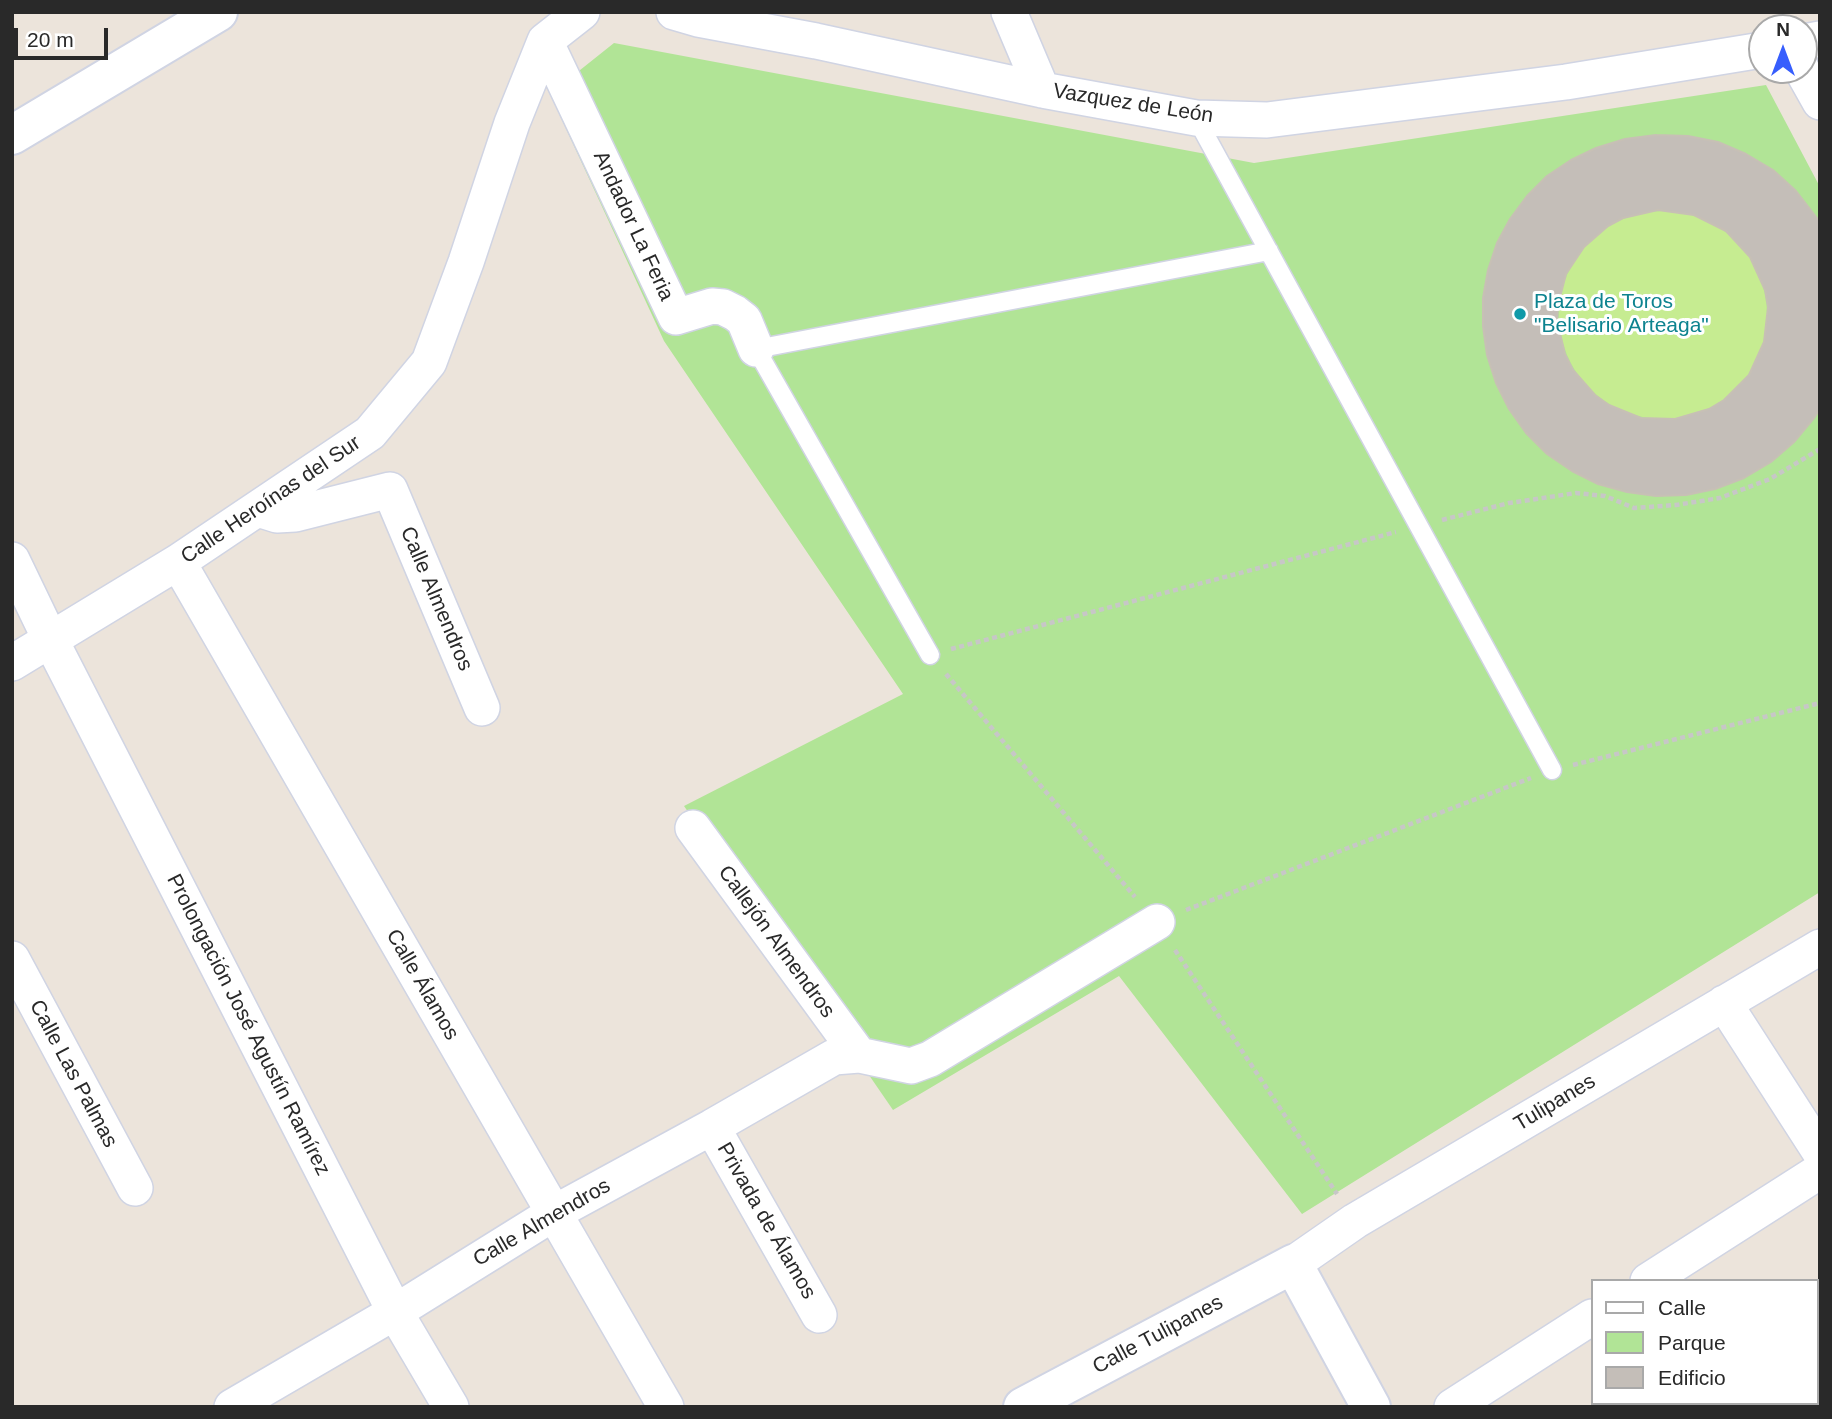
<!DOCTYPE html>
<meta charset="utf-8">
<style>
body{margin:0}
#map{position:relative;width:1832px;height:1419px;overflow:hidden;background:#ece4db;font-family:Helvetica,sans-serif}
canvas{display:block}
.frame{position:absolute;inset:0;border:14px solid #292929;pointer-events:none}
.legend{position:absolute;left:1591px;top:1279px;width:228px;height:126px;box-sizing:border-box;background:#fff;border:2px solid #a9a9a9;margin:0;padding:9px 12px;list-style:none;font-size:21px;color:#292929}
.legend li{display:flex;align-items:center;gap:14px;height:35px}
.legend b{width:35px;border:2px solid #a9a9a9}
.north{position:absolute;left:1748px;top:14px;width:70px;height:70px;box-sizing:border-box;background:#fff;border:2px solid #a9a9a9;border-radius:50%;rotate:0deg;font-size:19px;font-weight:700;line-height:28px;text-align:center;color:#292929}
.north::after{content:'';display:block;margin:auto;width:24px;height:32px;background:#375efd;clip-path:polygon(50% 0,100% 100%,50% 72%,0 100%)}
.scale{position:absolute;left:14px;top:28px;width:94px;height:32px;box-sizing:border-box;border:4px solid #292929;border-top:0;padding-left:9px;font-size:21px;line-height:24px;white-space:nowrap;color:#292929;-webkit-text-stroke:5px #fff;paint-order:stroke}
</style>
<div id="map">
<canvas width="1832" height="1419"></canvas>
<div class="frame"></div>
<ul class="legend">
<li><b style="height:9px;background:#fff"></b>Calle</li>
<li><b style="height:19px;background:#b1e496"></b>Parque</li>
<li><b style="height:19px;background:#c4beb8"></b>Edificio</li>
</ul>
<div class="north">N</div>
<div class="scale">20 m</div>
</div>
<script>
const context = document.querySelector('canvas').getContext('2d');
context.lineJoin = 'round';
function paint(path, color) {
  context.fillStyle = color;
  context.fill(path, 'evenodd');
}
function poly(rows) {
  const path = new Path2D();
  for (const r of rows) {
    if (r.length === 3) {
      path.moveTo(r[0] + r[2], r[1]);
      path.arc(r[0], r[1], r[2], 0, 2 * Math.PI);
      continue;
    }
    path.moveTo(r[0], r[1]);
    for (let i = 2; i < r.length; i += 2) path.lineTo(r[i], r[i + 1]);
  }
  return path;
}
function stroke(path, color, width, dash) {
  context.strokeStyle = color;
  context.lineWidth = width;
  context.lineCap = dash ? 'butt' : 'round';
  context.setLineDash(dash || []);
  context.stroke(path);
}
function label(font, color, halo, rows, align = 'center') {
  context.font = font + ' Helvetica,sans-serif';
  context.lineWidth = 6;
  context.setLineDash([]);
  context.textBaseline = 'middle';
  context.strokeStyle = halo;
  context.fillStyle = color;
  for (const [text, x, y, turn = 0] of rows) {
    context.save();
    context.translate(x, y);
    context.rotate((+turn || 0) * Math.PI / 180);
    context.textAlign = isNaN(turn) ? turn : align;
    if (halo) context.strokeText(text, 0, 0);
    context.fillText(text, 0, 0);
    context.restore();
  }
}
paint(poly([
 [614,43,1254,163,1766,85,1820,187,1820,892,1302,1214,1119,976,893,1110,684,806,903,694,664,341,550,94]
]), '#b1e496');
paint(poly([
 [1663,315,104]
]), '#c6ec91');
const building = poly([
 [1656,135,1688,136,1718,142,1746,154,1773,170,1796,191,1820,222,1820,409,1814,418,1794,442,1771,462,1744,478,1715,489,1686,495,1656,496,1627,492,1598,484,1572,471,1547,454,1526,433,1509,409,1496,383,1487,355,1483,326,1483,298,1488,270,1497,243,1510,219,1527,196,1547,176,1571,160,1596,148,1625,139,1656,135],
 [1658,210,1694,215,1726,231,1750,257,1765,290,1768,307,1764,342,1749,375,1724,400,1709,409,1675,419,1641,418,1609,405,1595,395,1573,370,1565,354,1557,321,1558,305,1566,274,1584,247,1608,226,1623,218,1658,210]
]);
paint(building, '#c4beb8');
stroke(building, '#c7c0b5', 2);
const lane = poly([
 [1196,118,1552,770],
 [930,655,756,349,1269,251]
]);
const street = poly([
 [674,12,698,19,816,41,1042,90,1196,118,1267,120,1566,82,1762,50],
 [1009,12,1042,90],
 [545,41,676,317,712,306,723,307,735,313,744,320,756,349],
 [1804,42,1820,39],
 [1802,70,1820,102],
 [258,509,277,515,295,514,390,490,482,708],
 [12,560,50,639,395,1312,451,1407],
 [178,562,666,1407],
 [12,663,178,562,370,433,429,362,466,262,512,123,545,41,582,12],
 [693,828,859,1055],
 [12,959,135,1188],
 [1724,1003,1820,1152],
 [712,1127,819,1315],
 [1293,1264,1355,1221,1820,947],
 [1648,1281,1820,1171],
 [232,1407,395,1312,554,1213,712,1127,834,1057,859,1055,911,1066,930,1059,1157,922],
 [1452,1407,1592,1317]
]);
const secondary = poly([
 [12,135,218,12],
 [1023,1407,1293,1264,1371,1407]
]);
stroke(lane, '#d0d4e3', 21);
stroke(street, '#d0d4e3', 38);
stroke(secondary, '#d0d4e3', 42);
stroke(poly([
 [1442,520,1509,503,1576,493,1605,496,1634,508,1676,505,1720,498,1770,479,1820,449],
 [951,649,1396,532],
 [946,674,1135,897],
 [1573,765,1820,703],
 [1186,910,1531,778],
 [1175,950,1337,1194]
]), '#c7c7c7', 4.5, [5, 3.5]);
stroke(lane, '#fff', 18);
stroke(street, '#fff', 35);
stroke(secondary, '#fff', 38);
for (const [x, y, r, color] of [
 [1520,314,7,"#0f9aa8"]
]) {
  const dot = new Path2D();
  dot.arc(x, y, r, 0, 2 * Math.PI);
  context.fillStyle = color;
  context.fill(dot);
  stroke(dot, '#fff', 2.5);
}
label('21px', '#292929', '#fff', [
 ["Vazquez de León",1133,104,9],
 ["Andador La Feria",633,226,65],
 ["Calle Heroínas del Sur",271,500,-34],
 ["Calle Almendros",436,599,67],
 ["Callejón Almendros",776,942,54],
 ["Calle Álamos",422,985,60],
 ["Prolongación José Agustín Ramírez",248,1025,63],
 ["Calle Las Palmas",73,1074,62],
 ["Tulipanes",1555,1103,-31],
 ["Privada de Álamos",766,1221,60],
 ["Calle Almendros",542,1223,-30],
 ["Calle Tulipanes",1158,1335,-28]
]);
label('21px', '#0d838f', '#fff', [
 ["Plaza de Toros",1534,302],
 ["\"Belisario Arteaga\"",1534,326]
], 'left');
</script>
